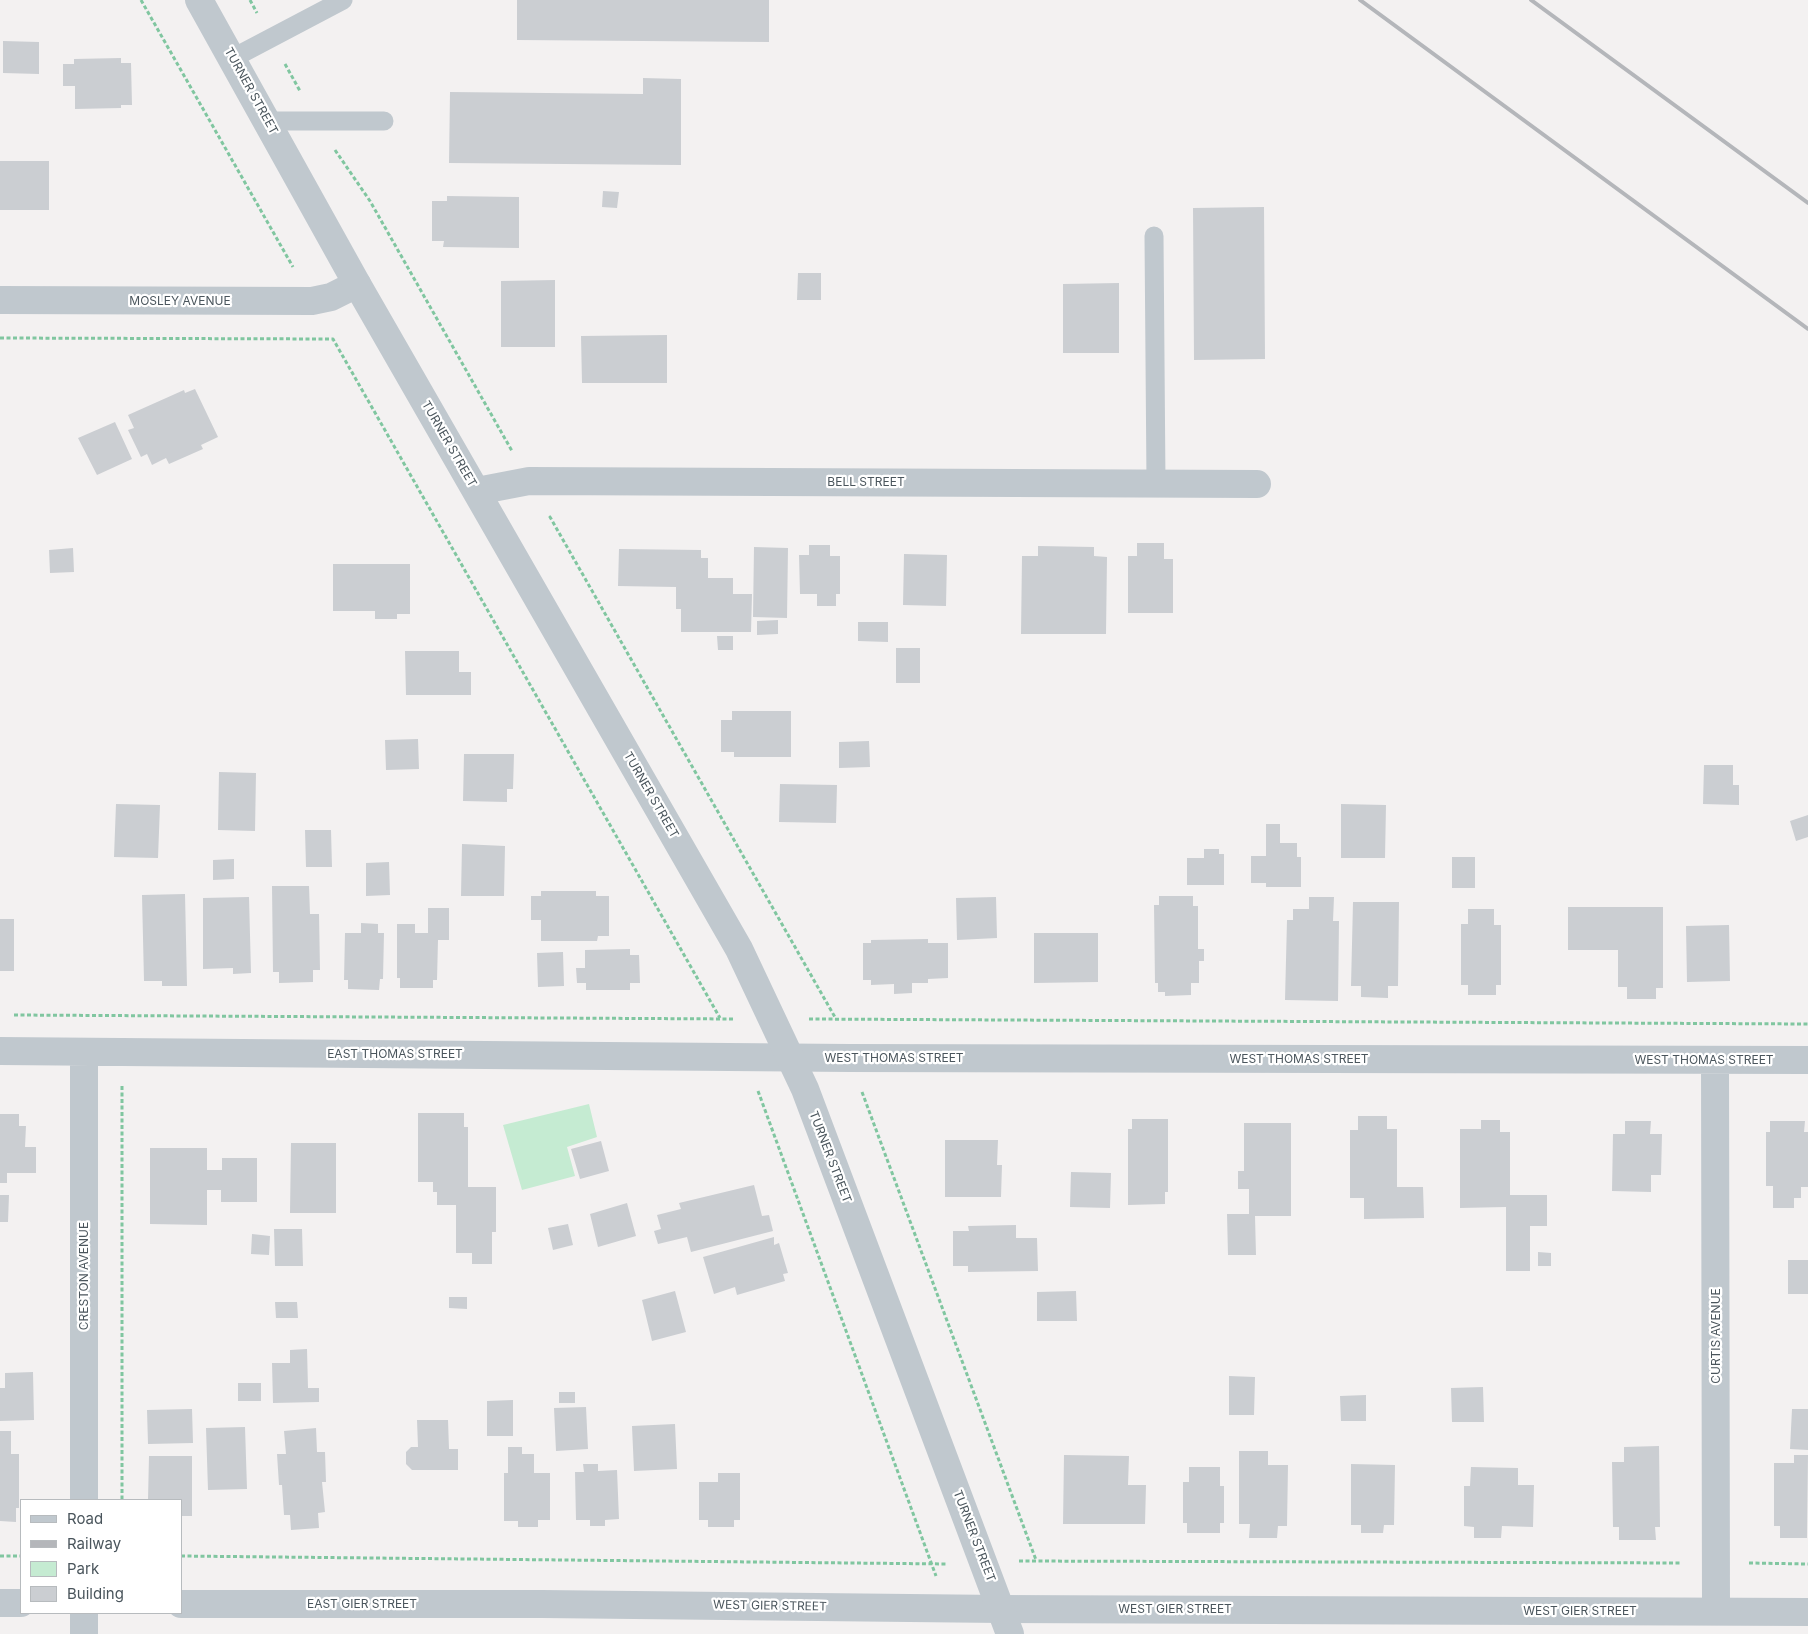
<!DOCTYPE html>
<style>
body{margin:0}
#map{position:relative;width:1808px;height:1634px;overflow:hidden;background:#f3f1f1;font-family:Inter,sans-serif}
canvas{display:block}
.legend{position:absolute;left:20px;top:1499px;width:162px;height:115px;box-sizing:border-box;background:#fff;border:1px solid #b7bbbe;margin:0;padding:6px 9px;list-style:none;font-size:15px;color:#4a555c}
.legend li{display:flex;align-items:center;gap:10px;height:25px}
.legend b{width:25px;border:1px solid #b7bbbe}
</style>
<div id="map">
<canvas width="1808" height="1634"></canvas>
<ul class="legend">
<li><b style="height:6px;background:#c0c8ce"></b>Road</li>
<li><b style="height:6px;background:#b4b6ba"></b>Railway</li>
<li><b style="height:14px;background:#c5ebd2"></b>Park</li>
<li><b style="height:14px;background:#cbced2"></b>Building</li>
</ul>
</div>
<script>
const context = document.querySelector('canvas').getContext('2d');
context.lineJoin = 'round';
function paint(path, color) {
  context.fillStyle = color;
  context.fill(path, 'evenodd');
}
function poly(rows) {
  const path = new Path2D();
  for (const r of rows) {
    path.moveTo(r[0], r[1]);
    for (let i = 2; i < r.length; i += 2) path.lineTo(r[i], r[i + 1]);
  }
  return path;
}
function stroke(path, color, width, dash) {
  context.strokeStyle = color;
  context.lineWidth = width;
  context.lineCap = dash ? 'butt' : 'round';
  context.setLineDash(dash || []);
  context.stroke(path);
}
function label(font, color, halo, rows, align = 'center') {
  context.font = font + ' Inter,sans-serif';
  context.lineWidth = 4.5;
  context.setLineDash([]);
  context.textBaseline = 'middle';
  context.strokeStyle = halo;
  context.fillStyle = color;
  for (const [text, x, y, turn = 0] of rows) {
    context.save();
    context.translate(x, y);
    context.rotate((+turn || 0) * Math.PI / 180);
    context.textAlign = isNaN(turn) ? turn : align;
    if (halo) context.strokeText(text, 0, 0);
    context.fillText(text, 0, 0);
    context.restore();
  }
}
paint(poly([
 [589,1104,597,1137,567,1147,575,1176,522,1190,503,1125]
]), '#c5ebd2');
paint(poly([
 [517,0,769,0,769,42,517,40],
 [3,41,39,42,39,74,3,73],
 [121,58,121,63,131,63,132,105,121,105,121,108,75,109,75,86,63,86,63,64,74,64,74,59],
 [643,78,681,79,681,165,449,163,450,92,643,94],
 [0,161,49,161,49,210,0,210],
 [603,191,619,192,617,208,602,207],
 [447,196,519,197,519,248,443,247,444,241,432,241,432,201,447,201],
 [1264,207,1265,359,1194,360,1193,208],
 [798,273,821,273,821,300,797,300],
 [555,280,555,347,501,347,501,281],
 [1119,283,1119,353,1063,353,1063,284],
 [667,335,667,383,582,383,581,336],
 [195,389,218,437,201,445,203,449,169,464,166,458,152,465,147,454,141,457,128,430,134,428,128,415,184,390,185,393],
 [115,422,132,459,97,475,78,438],
 [1137,543,1164,543,1164,559,1173,559,1173,613,1128,613,1128,556,1137,556],
 [809,545,830,545,830,556,840,556,840,594,836,594,836,606,817,606,817,594,800,594,799,555,809,555],
 [1038,546,1094,547,1094,556,1107,557,1106,634,1021,634,1022,556,1038,556],
 [754,547,788,548,787,618,753,617],
 [73,548,74,572,50,573,49,550],
 [619,549,701,550,701,558,708,558,708,578,733,578,733,594,752,594,751,632,681,632,681,609,676,609,676,587,618,586],
 [904,554,947,555,946,606,903,605],
 [333,564,410,564,410,614,397,614,397,619,375,619,375,611,333,611],
 [778,620,778,634,757,635,757,621],
 [858,622,888,622,888,642,858,641],
 [717,636,733,636,733,650,718,650],
 [896,648,920,648,920,683,896,683],
 [405,651,459,651,459,672,471,672,471,695,406,695],
 [732,711,791,711,791,757,734,757,734,752,721,752,721,720,732,720],
 [418,739,419,769,386,770,385,740],
 [869,741,870,767,839,768,839,742],
 [464,754,514,754,513,789,507,789,507,802,463,801],
 [1704,765,1733,765,1733,785,1739,785,1739,805,1703,804],
 [219,772,256,773,255,831,218,830],
 [780,784,837,785,836,823,779,822],
 [116,804,160,805,158,858,114,857],
 [1341,804,1386,805,1385,858,1341,858],
 [1808,815,1808,837,1796,841,1790,821],
 [1266,824,1280,824,1280,843,1297,843,1297,857,1301,857,1301,887,1266,887,1266,883,1251,883,1251,856,1266,856],
 [305,830,331,830,332,867,306,867],
 [462,844,505,846,504,896,461,896],
 [1204,849,1219,849,1219,854,1224,854,1224,885,1187,885,1187,858,1204,858],
 [1452,857,1475,857,1475,888,1452,888],
 [234,859,234,879,213,880,213,860],
 [389,862,390,895,366,896,366,863],
 [272,886,309,886,310,914,319,914,320,970,313,970,313,982,279,983,279,972,273,972],
 [541,891,596,891,596,896,609,896,609,936,598,936,597,941,541,941,541,920,531,920,531,896,541,896],
 [185,894,187,986,162,986,162,981,144,981,142,895],
 [1159,896,1193,896,1193,906,1198,906,1198,949,1204,949,1204,961,1199,961,1199,983,1191,983,1191,995,1165,996,1165,992,1158,992,1158,983,1155,983,1154,905,1159,905],
 [249,897,251,973,233,974,233,968,203,969,203,898],
 [996,897,997,938,957,940,956,898],
 [1309,897,1334,897,1333,921,1339,921,1338,1001,1285,1000,1287,920,1293,920,1293,909,1309,909],
 [1353,902,1399,902,1398,986,1388,986,1388,998,1361,997,1361,986,1351,986],
 [1568,907,1663,907,1663,988,1656,988,1656,999,1627,999,1627,987,1618,987,1618,950,1568,950],
 [428,908,449,908,449,940,438,940,437,980,433,980,433,988,400,988,400,978,397,978,397,924,415,924,415,933,428,933],
 [1468,909,1494,909,1494,925,1501,925,1501,985,1496,985,1496,995,1468,995,1468,985,1461,985,1461,924,1468,924],
 [0,919,14,919,14,971,0,971],
 [361,923,378,924,378,933,384,933,383,979,380,979,379,990,348,989,348,980,344,980,345,933,361,933],
 [1729,925,1730,981,1687,982,1686,926],
 [1034,933,1098,933,1098,982,1034,983],
 [928,939,928,943,948,943,948,978,928,979,928,983,912,983,912,993,894,994,894,984,871,985,871,980,863,980,863,943,871,943,871,940],
 [630,949,630,955,639,955,640,983,630,983,630,990,586,990,586,983,577,983,576,968,585,968,585,950],
 [563,952,564,986,538,987,537,953],
 [418,1113,464,1113,464,1127,468,1127,468,1187,496,1187,496,1232,492,1232,492,1264,472,1264,472,1253,456,1253,456,1205,437,1205,437,1192,433,1192,433,1182,418,1182],
 [0,1114,19,1114,19,1126,26,1126,25,1147,36,1147,36,1173,7,1173,7,1183,0,1183],
 [1358,1116,1387,1116,1387,1129,1397,1129,1397,1187,1423,1187,1424,1218,1364,1219,1364,1198,1350,1198,1350,1130,1358,1130],
 [1132,1119,1168,1119,1168,1192,1165,1192,1165,1204,1128,1205,1128,1129,1132,1129],
 [1481,1120,1500,1120,1500,1132,1510,1132,1510,1195,1547,1195,1547,1226,1530,1226,1530,1271,1506,1271,1506,1207,1460,1208,1460,1129,1481,1129],
 [1625,1121,1651,1121,1650,1134,1662,1134,1661,1175,1651,1175,1651,1192,1612,1191,1613,1134,1625,1134],
 [1770,1121,1805,1121,1804,1132,1808,1132,1808,1187,1801,1187,1801,1198,1794,1198,1794,1208,1773,1208,1773,1186,1766,1186,1766,1132,1770,1132],
 [1244,1123,1291,1123,1291,1216,1255,1216,1256,1255,1228,1255,1227,1214,1249,1214,1249,1189,1238,1189,1238,1171,1244,1171],
 [945,1140,998,1140,997,1165,1002,1165,1001,1197,945,1197],
 [601,1141,609,1171,580,1179,571,1149],
 [291,1143,336,1143,336,1213,290,1213],
 [150,1148,207,1148,207,1170,222,1170,222,1158,257,1158,257,1202,221,1202,221,1190,207,1190,207,1225,150,1224],
 [1071,1172,1111,1173,1110,1208,1070,1207],
 [754,1185,762,1216,769,1215,773,1231,691,1252,687,1237,658,1244,654,1231,661,1229,657,1215,681,1209,679,1203],
 [0,1195,9,1195,8,1222,0,1222],
 [627,1203,636,1236,598,1247,590,1214],
 [568,1224,573,1245,553,1250,548,1228],
 [1016,1225,1016,1238,1037,1238,1038,1271,968,1272,968,1266,953,1266,953,1231,969,1231,968,1226],
 [274,1229,302,1229,303,1266,275,1266],
 [252,1234,270,1236,269,1255,251,1254],
 [774,1237,774,1245,779,1243,788,1273,783,1274,785,1281,737,1295,735,1287,714,1294,703,1257],
 [1538,1252,1551,1253,1551,1266,1538,1266],
 [1788,1260,1808,1260,1808,1294,1788,1294],
 [675,1291,686,1332,652,1341,642,1300],
 [1076,1291,1077,1321,1037,1321,1037,1292],
 [449,1297,467,1297,467,1309,449,1308],
 [275,1302,297,1302,298,1318,276,1318],
 [307,1349,308,1388,319,1388,319,1402,273,1403,272,1363,290,1363,290,1350],
 [33,1372,34,1420,0,1421,0,1388,5,1388,5,1373],
 [1229,1376,1255,1377,1254,1415,1229,1415],
 [238,1383,261,1383,261,1401,238,1401],
 [1483,1387,1484,1422,1452,1422,1451,1388],
 [559,1392,575,1392,575,1403,559,1403],
 [1366,1395,1366,1421,1341,1421,1340,1396],
 [513,1400,513,1436,487,1436,487,1401],
 [586,1407,588,1449,556,1451,554,1408],
 [192,1409,193,1443,148,1444,147,1410],
 [1792,1409,1808,1409,1808,1450,1790,1449],
 [417,1420,448,1420,449,1449,458,1449,458,1470,412,1470,406,1464,406,1452,411,1447,418,1447],
 [675,1424,677,1469,634,1471,632,1426],
 [245,1427,247,1489,208,1490,206,1428],
 [316,1428,317,1452,325,1452,326,1482,322,1482,325,1512,318,1513,319,1528,291,1530,290,1515,284,1515,282,1485,279,1485,277,1454,286,1454,284,1431],
 [0,1431,11,1431,11,1454,19,1454,19,1508,16,1508,16,1522,0,1521],
 [1659,1446,1660,1527,1655,1527,1656,1540,1619,1540,1619,1527,1613,1527,1612,1462,1624,1462,1624,1447],
 [508,1447,522,1447,522,1454,534,1454,534,1473,550,1473,550,1520,538,1520,538,1527,518,1527,518,1521,504,1521,504,1473,508,1473],
 [1239,1451,1268,1451,1268,1465,1288,1465,1287,1526,1278,1526,1277,1538,1249,1538,1250,1524,1239,1524],
 [1064,1455,1129,1456,1128,1485,1146,1485,1145,1524,1063,1524],
 [1794,1455,1808,1455,1807,1538,1780,1538,1780,1526,1774,1526,1774,1463,1794,1463],
 [149,1456,192,1456,192,1516,181,1516,181,1500,148,1500],
 [583,1464,598,1464,598,1471,617,1470,619,1519,605,1520,605,1526,590,1526,590,1520,576,1520,575,1472,584,1472],
 [1351,1464,1395,1465,1394,1525,1384,1525,1383,1533,1361,1533,1361,1525,1351,1525],
 [1189,1467,1220,1467,1220,1486,1224,1486,1224,1523,1220,1523,1220,1533,1187,1533,1187,1523,1183,1523,1183,1482,1189,1482],
 [1471,1467,1518,1468,1518,1485,1534,1485,1533,1527,1502,1526,1501,1538,1474,1538,1474,1527,1464,1526,1464,1486,1470,1486],
 [718,1473,740,1473,740,1520,734,1520,734,1527,708,1527,708,1520,699,1520,699,1482,718,1482]
]), '#cbced2');
stroke(poly([
 [141,0,293,267],
 [250,0,257,13],
 [285,64,300,91],
 [335,150,370,201,512,451],
 [0,338,333,339,720,1018],
 [551,517,550,517,836,1019],
 [14,1015,735,1019],
 [809,1019,1808,1024],
 [122,1086,122,1500],
 [758,1091,936,1576],
 [862,1092,1036,1560],
 [0,1556,21,1556],
 [181,1556,947,1564],
 [1019,1561,1682,1563],
 [1749,1563,1808,1564]
]), '#80c6a0', 3, [4, 2.5]);
stroke(poly([
 [233,58,343,0],
 [267,121,384,121],
 [1154,236,1156,483]
]), '#c0c8ce', 19);
stroke(poly([
 [0,300,312,301,331,297,357,284],
 [477,491,529,481,1257,484],
 [0,1051,850,1058,1808,1060],
 [84,1052,84,1500],
 [1715,1061,1716,1611],
 [0,1603,21,1603],
 [181,1604,542,1604,1001,1609,1808,1612],
 [84,1613,84,1634]
]), '#c0c8ce', 28);
stroke(poly([
 [199,0,357,284,739,949,805,1089,1010,1634]
]), '#c0c8ce', 28);
stroke(poly([
 [1360,0,1808,329],
 [1531,0,1808,203]
]), '#b4b6ba', 4);
label('12px', '#4a555c', '#fff', [
 ["TURNER STREET",251,91,61],
 ["MOSLEY AVENUE",180,301],
 ["TURNER STREET",449,444,60],
 ["BELL STREET",866,482],
 ["TURNER STREET",651,795,60],
 ["EAST THOMAS STREET",395,1054],
 ["WEST THOMAS STREET",894,1058],
 ["WEST THOMAS STREET",1299,1059],
 ["WEST THOMAS STREET",1704,1060],
 ["TURNER STREET",830,1157,69],
 ["CRESTON AVENUE",84,1276,-90],
 ["CURTIS AVENUE",1716,1336,-90],
 ["TURNER STREET",974,1536,69],
 ["EAST GIER STREET",362,1604],
 ["WEST GIER STREET",770,1606,1],
 ["WEST GIER STREET",1175,1609],
 ["WEST GIER STREET",1580,1611]
]);
</script>
